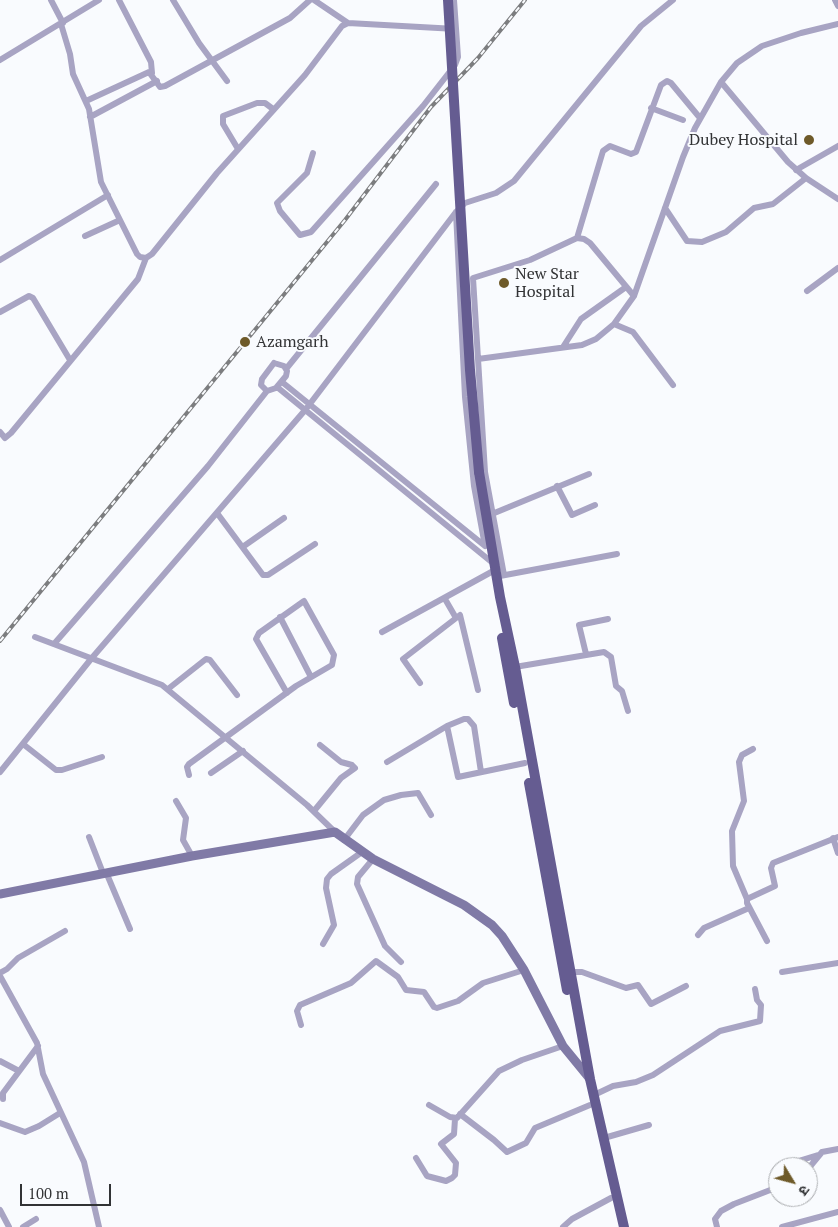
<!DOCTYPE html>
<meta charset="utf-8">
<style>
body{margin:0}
#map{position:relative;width:838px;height:1227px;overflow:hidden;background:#f9fbfe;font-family:"PT Serif","Noto Sans Devanagari",serif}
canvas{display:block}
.north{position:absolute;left:768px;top:1157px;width:50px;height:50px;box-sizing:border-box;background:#f9fbfe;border:1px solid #a9abae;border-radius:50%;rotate:127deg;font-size:14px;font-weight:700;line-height:20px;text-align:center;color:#323335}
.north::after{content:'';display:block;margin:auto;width:18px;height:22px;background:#6e5a29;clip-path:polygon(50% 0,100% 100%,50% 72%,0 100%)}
.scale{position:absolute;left:20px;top:1184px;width:91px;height:22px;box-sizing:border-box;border:2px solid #323335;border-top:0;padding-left:6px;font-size:15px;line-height:18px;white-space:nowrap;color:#323335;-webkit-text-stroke:4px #f9fbfe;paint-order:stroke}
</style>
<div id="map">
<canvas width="838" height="1227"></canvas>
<div class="north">उ</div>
<div class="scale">100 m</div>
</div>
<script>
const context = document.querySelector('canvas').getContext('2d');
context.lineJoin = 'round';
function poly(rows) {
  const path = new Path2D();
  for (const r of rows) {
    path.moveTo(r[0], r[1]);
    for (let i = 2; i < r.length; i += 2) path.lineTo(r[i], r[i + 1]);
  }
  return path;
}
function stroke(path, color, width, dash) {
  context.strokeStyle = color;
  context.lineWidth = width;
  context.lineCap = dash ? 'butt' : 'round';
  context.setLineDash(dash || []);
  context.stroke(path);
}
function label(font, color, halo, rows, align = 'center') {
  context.font = font + ' "PT Serif",serif';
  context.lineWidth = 4;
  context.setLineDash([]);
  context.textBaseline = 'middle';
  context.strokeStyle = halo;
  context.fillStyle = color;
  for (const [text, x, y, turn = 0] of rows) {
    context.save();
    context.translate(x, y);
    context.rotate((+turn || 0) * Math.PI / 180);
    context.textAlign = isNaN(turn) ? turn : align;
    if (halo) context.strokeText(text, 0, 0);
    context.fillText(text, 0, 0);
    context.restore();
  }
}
stroke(poly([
 [51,0,63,23],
 [119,0,151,62,152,73],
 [173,0,199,43,227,81],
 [314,0,348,23],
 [835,0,838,6],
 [61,24,70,54,73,74,89,109,101,182,137,254,140,257,146,258,152,254,217,173,305,75,342,26,348,23,456,29],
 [0,60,99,0],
 [721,82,788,162,806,178,838,199],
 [86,101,149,72,160,87,165,86,290,18,310,0],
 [651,108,683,120],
 [90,117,157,81],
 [238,149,223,124,223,116,257,103,265,103,273,109],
 [313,153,307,173,277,203,280,211,300,235,311,232,423,106,455,65,458,57,454,0],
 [796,170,838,146],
 [665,208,687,241,702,242,726,232,754,208,773,204,806,178],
 [456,212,465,397,474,486,485,546],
 [85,236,120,220],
 [577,238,603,151,610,146,631,154,636,152,661,85,667,81,671,83,700,118],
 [0,260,108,195],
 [807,291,838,268],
 [0,312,29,296,33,298,70,360],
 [614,324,633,332,673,385],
 [563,347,581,319,626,287],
 [478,359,582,345,596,339,614,324,634,296,683,157,695,128,721,82,737,63,762,46,801,33,838,24],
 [274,363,284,366,287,371,286,376,276,388,267,391,261,385,262,379,274,363],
 [286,369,436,184],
 [282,382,485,546],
 [277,387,494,564],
 [0,432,5,438,11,433,138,279,146,258],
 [557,486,572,515,595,505],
 [217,513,263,575,268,575,315,544],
 [492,514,589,474],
 [244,546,284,518],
 [504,575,485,472,473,278,530,260,577,238,584,239,590,243,634,296],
 [500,576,617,554],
 [445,599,456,618],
 [280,617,311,677],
 [382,632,495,570],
 [35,637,162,685,307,805,335,832],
 [54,644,208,466,267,391],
 [586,654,579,625,608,619],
 [515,667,604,652,611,657,616,686,622,691,628,711],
 [420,683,403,659,460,615,478,690],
 [168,689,206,659,210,660,237,695],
 [447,726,458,777,525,763],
 [23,744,56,770,62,770,102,757],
 [387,762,447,726,464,719,468,719,474,726,481,772],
 [0,772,91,659,306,409,456,212,465,203,496,193,514,181,641,26,673,0],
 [211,773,243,751],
 [189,775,187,767,189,764,296,686,332,665,334,655,304,601,259,633,256,639,287,693],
 [176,801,186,818,183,840,192,856],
 [314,811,341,778,355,768,352,765,341,762,320,745],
 [89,837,103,873],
 [833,838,838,853],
 [344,840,363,815,384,800,401,795,418,793,431,815],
 [373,859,358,877,357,884,385,946,401,962],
 [106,872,130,929],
 [747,899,733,866,732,831,744,801,739,762,742,755,753,749],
 [698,935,704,928,749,908],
 [767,941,747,903,747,899,775,886,771,868,773,863,838,837],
 [323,944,334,925,326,888,327,879,331,874,362,852],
 [568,972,582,972,626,988,638,985,651,1004,686,986],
 [782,972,838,963],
 [0,973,7,969,18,958,65,931],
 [0,976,37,1043,43,1074,84,1162,99,1227],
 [301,1025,297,1011,300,1005,351,983,376,961,398,977,406,990,424,992,434,1007,437,1008,458,1001,483,983,524,970],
 [0,1061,19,1071],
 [594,1095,613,1086,636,1082,653,1075,720,1031,760,1021,761,1005,757,1000,755,989],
 [3,1099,3,1093,38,1046],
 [429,1105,450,1117,457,1118,499,1071,522,1060,563,1046],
 [460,1114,494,1140,507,1152,526,1143,535,1128,590,1105],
 [0,1123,25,1132,39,1126,60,1113],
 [604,1138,649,1125],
 [416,1158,427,1176,446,1181,452,1178,455,1175,456,1163,441,1144,454,1134,455,1119],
 [791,1167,792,1163,818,1155],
 [808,1169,822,1152,838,1149],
 [0,1210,9,1227],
 [23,1227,36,1219],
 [563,1227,572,1219,611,1198],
 [717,1227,715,1219,721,1211,734,1204,778,1187],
 [782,1227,838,1212]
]), '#a8a4c3', 6);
stroke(poly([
 [0,894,192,856,335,832,373,859,464,905,492,925,502,936,524,970,563,1046,590,1079]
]), '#807aa6', 9);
stroke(poly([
 [479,472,500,597,515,667,590,1079,624,1227],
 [502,638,514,703],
 [529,783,567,990]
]), '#655c91', 10);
const rail = poly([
 [0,641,345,220,431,107,478,58,525,0]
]);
stroke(rail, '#7c7d7f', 4);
stroke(rail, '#f9fbfe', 2, [5.5]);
stroke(poly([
 [448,0,470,370,479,472]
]), '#655c91', 10);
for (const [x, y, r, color] of [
 [809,140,6,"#6e5a29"],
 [504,283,6,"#6e5a29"],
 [245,342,6,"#6e5a29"]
]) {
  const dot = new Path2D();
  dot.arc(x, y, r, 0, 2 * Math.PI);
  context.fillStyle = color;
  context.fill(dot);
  stroke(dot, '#f9fbfe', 2);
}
label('16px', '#323335', '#f9fbfe', [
 ["Dubey Hospital",798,140,"right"],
 ["New Star",515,274],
 ["Hospital",515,292],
 ["Azamgarh",256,342]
], 'left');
</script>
